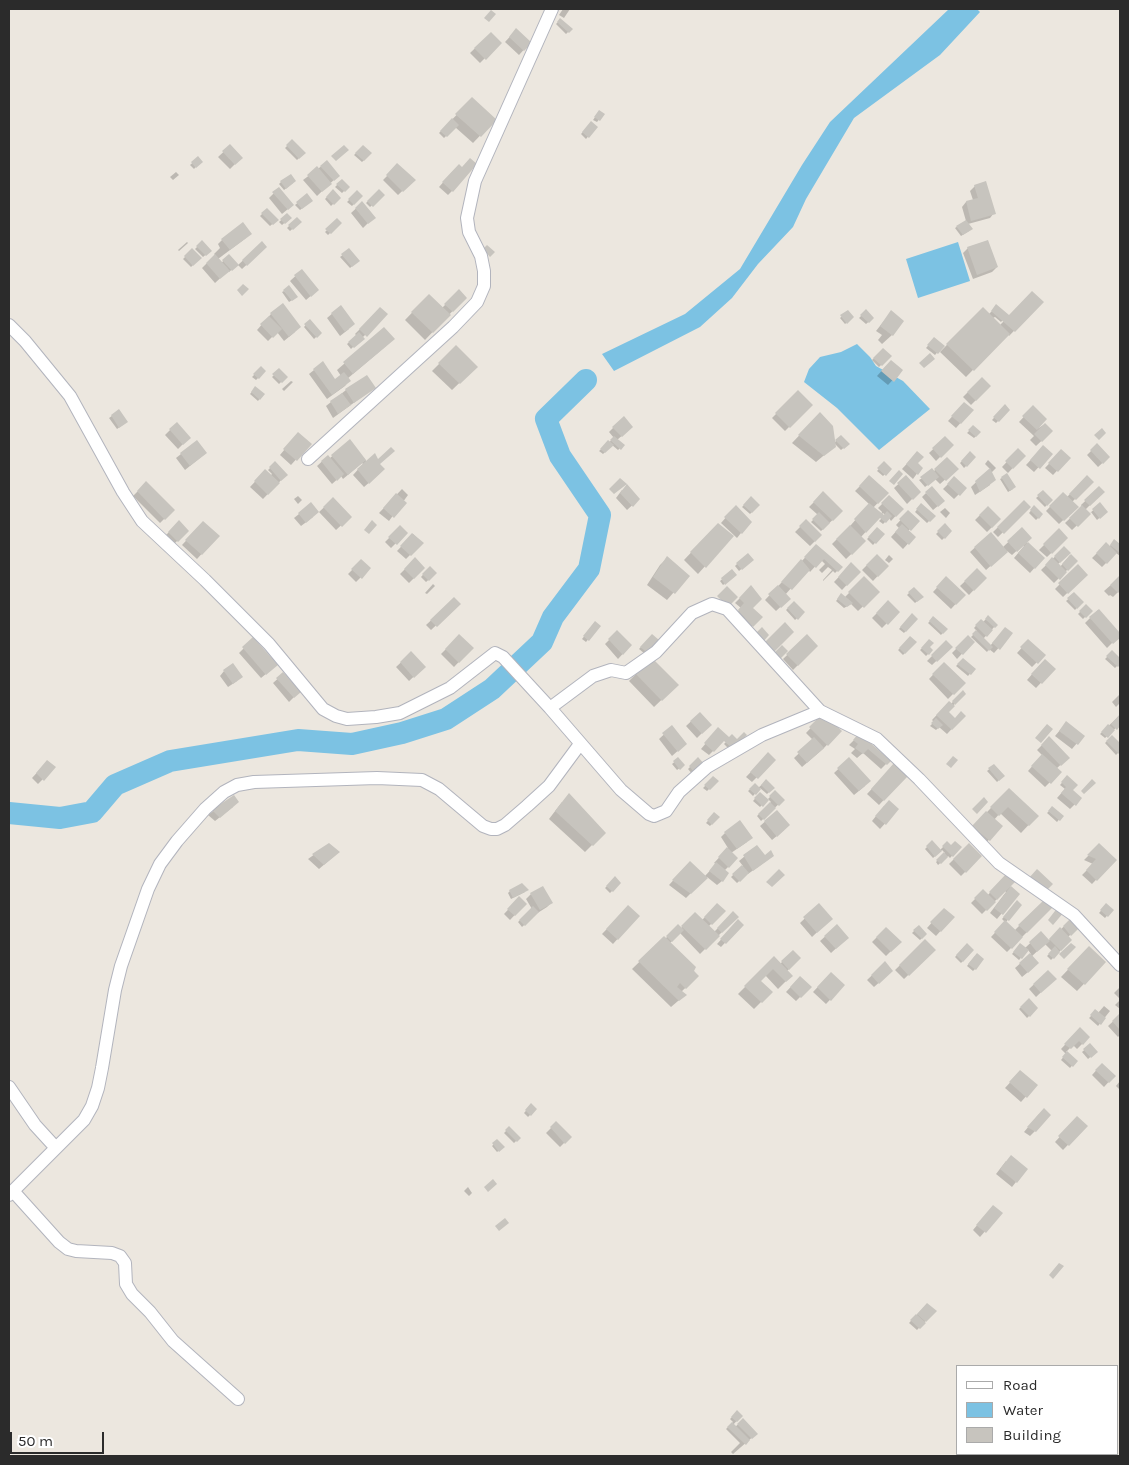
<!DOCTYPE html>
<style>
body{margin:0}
#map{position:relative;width:1129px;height:1465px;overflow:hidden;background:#ece7df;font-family:Karla,sans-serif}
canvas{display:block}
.frame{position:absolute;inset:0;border:10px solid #2b2b2b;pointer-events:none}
.legend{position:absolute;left:956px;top:1365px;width:162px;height:90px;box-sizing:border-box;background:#fff;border:1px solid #aaa;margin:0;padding:6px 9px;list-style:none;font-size:15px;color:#2b2b2b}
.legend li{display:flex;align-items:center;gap:10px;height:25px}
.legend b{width:25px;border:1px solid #aaa}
.scale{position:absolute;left:10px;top:1432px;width:94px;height:22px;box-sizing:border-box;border:2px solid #2b2b2b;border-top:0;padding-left:6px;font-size:15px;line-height:18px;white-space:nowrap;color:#2b2b2b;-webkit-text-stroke:4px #fff;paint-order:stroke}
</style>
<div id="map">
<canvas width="1129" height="1465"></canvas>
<div class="frame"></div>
<ul class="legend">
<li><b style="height:6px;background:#fff"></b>Road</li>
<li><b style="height:14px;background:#7cc2e3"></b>Water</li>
<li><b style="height:14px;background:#c7c4be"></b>Building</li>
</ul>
<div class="scale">50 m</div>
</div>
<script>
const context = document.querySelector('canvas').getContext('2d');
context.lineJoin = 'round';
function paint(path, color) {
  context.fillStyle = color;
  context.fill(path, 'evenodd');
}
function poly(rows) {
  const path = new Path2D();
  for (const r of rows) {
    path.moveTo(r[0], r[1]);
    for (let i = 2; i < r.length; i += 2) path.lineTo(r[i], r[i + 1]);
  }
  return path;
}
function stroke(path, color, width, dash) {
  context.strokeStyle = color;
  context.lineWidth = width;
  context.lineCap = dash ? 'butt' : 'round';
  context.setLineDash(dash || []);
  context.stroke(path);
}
paint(poly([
 [949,9,977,9,980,12,940,55,854,118,806,199,793,227,758,264,732,298,700,327,614,371,602,354,685,314,740,269,802,165,830,122],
 [958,242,970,281,918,298,906,259],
 [857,344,870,357,876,366,903,381,930,409,879,450,837,408,804,382,809,369,820,357,841,352]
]), '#7cc2e3');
paint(poly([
 [563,9,570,9,564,18,559,15],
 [560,20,571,29,566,34,556,24],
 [516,30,530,43,519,55,505,42],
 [491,33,500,43,480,63,470,53],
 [472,99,495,120,473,143,455,127,444,138,439,133],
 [598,113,603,115,597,122,593,120],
 [591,123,596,127,586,139,581,134],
 [292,141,304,153,297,160,285,148],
 [230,146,241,158,230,169,218,157],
 [363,146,371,153,362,162,354,155],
 [198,158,201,161,194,169,190,165],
 [327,162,338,176,317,196,303,180],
 [398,165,414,180,398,195,383,180],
 [454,170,452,191,448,195,439,187],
 [176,172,179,175,173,180,170,177],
 [342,180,348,187,342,193,335,187],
 [281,182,293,183,284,190,279,184],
 [975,186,994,213,990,218,968,224,969,231,961,236,955,228,966,221,962,207,966,202,973,200,970,191],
 [278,189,288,209,282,214,269,198],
 [379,190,383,195,370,207,366,203],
 [333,191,339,198,331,206,325,199],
 [357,192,361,196,352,206,347,202],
 [307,195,312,201,300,210,295,205],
 [362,203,369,222,363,228,351,213],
 [267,209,277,220,270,226,260,216],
 [287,215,290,218,282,225,279,222],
 [297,218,300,222,290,231,287,228],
 [337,220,340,223,328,235,325,232],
 [246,238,218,259,221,263,229,256,237,265,229,272,228,271,215,283,202,268,215,255,214,254,220,248,218,244,222,240],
 [187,242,188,243,179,251,178,250],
 [202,242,210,251,203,257,195,249],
 [262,243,266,247,242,269,238,265],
 [968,248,997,267,992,272,973,279,963,253],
 [192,250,200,258,191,267,183,259],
 [349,250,358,261,350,268,340,257],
 [302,270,313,294,306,300,290,281],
 [284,291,294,299,289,302,282,292],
 [459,291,465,298,425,340,405,320,429,295,442,308],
 [1032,293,1042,302,1009,336,1008,334,966,377,940,352,983,308,989,314,997,306,1007,315,1001,322,995,317,993,318,1000,325],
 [283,305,295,332,284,341,277,332,268,341,257,330,271,314],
 [340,307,349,329,340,336,327,318],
 [380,309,386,314,351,349,347,344,357,336,355,334],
 [848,311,853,317,845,324,840,318],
 [866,311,873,318,866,324,859,318],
 [887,317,902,321,892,335,882,344,878,340,882,335,876,331],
 [309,321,320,333,314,339,304,327],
 [384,329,386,346,347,379,349,381,345,386,327,399,309,374,314,370,335,380,341,376,337,370],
 [934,339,943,346,935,355,926,348],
 [456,347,476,367,452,390,432,371],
 [883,349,890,356,879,367,872,360],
 [886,366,901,371,888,385,877,376],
 [261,368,265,371,256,380,252,377],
 [279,370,286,377,279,384,272,377],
 [367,376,374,388,333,418,326,406,346,390],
 [982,378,990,386,971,405,963,397],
 [291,381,293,382,284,391,282,389],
 [255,388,263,394,258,401,250,394],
 [798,392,811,405,785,431,772,418],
 [1005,406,1009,410,996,423,992,420],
 [1033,407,1037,429,1045,424,1052,431,1036,446,1030,440,1034,436,1019,422],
 [960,408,972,410,956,428,948,421],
 [119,411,124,424,117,429,109,418],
 [813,421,835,446,816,462,792,443],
 [176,424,189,438,178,449,165,435],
 [632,427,617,440,623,445,618,450,612,445,603,454,599,451,614,438,609,432,613,428],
 [973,427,979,433,974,438,967,433],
 [841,436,848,444,841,450,834,443],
 [294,438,310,444,291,465,280,455],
 [945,438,952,445,936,461,929,453],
 [350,441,367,462,379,464,379,474,364,487,353,475,363,464,362,463,343,479,341,476,332,484,317,466,328,456,330,458],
 [1097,445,1109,457,1098,467,1087,455],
 [1018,450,1024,456,1008,473,1002,467],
 [1039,451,1051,454,1034,472,1026,465],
 [1061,451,1069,458,1053,475,1045,468],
 [206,453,185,470,176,458,181,454],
 [970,453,975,457,964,468,960,463],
 [913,457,916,463,921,468,913,479,902,469],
 [947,458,957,469,940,484,935,479,925,487,919,480,933,472],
 [988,460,996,468,991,473,990,485,975,495,971,487,990,469,985,464],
 [275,463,286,475,263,499,250,487,265,471,270,476,272,474,268,470],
 [884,463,890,469,883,476,877,471],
 [869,477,887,493,873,508,881,514,882,512,878,508,889,497,902,509,891,521,889,518,883,524,879,521,885,515,883,513,861,537,865,541,846,559,832,544,851,525,869,504,855,491],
 [906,477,919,492,907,504,894,488],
 [1087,477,1092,482,1072,502,1077,507,1059,524,1046,511,1063,493,1067,497],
 [954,478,965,488,954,499,943,489],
 [1002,478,1013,489,1008,492,1000,479],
 [146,483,173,510,160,523,133,496],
 [1099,488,1103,492,1085,510,1089,514,1100,504,1106,512,1097,520,1091,512,1072,530,1065,523,1082,507,1081,505],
 [402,489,408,495,389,521,379,513],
 [622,490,639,499,627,510,616,498],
 [1043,492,1051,500,1045,507,1036,498],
 [823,493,842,511,821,531,811,522,818,515,809,507],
 [926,493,939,505,933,510,922,497],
 [298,496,302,500,298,504,294,499],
 [751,498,759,505,750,514,742,507],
 [333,499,350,517,336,530,319,512],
 [1024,502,1029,507,998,537,993,532],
 [921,505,934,516,927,523,915,512],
 [736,506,741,533,737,538,721,523],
 [988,507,1000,519,987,532,975,520],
 [1034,507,1042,514,1036,520,1029,513],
 [945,508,950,513,946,518,940,512],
 [908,512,918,521,908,531,914,537,903,549,891,537,899,528,896,525],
 [299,514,313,517,301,526,294,518],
 [806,521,821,535,810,546,795,532],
 [179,522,187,531,172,546,164,537],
 [718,524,732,536,698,574,684,560],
 [945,525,951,531,942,540,936,534],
 [199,527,218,536,197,559,182,545],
 [400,527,406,533,391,548,385,542],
 [877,529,883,534,873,545,867,539],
 [1022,529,1026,542,1043,558,1030,573,1014,558,1024,546,1023,545,1012,555,1007,551,986,570,970,552,991,533,1003,547],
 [1059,530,1067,538,1047,557,1039,550],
 [413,534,422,543,406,559,397,551],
 [1114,541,1120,546,1120,556,1116,553,1102,567,1092,558,1106,544,1109,547],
 [816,546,841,567,835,573,833,571,823,581,823,580,832,570,828,567,822,573,819,570,825,564,821,560,810,572,808,569,785,595,789,599,776,611,765,600],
 [1064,548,1069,554,1058,564,1060,567,1070,555,1076,561,1054,583,1041,570],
 [877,555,887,566,873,581,862,570],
 [889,555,893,559,889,563,885,560],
 [667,558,688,576,667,600,647,585,660,565],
 [415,559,424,568,409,583,400,574],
 [752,560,739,571,735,566,737,564],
 [361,561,370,568,356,582,348,574],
 [851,564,859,572,842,590,834,582],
 [1078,566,1086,575,1063,597,1055,589],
 [430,567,436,573,426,582,421,577],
 [977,570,985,578,969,595,960,586],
 [732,571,734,577,723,585,720,581],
 [1120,577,1120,590,1113,597,1110,595,1109,596,1104,591],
 [864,578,878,592,858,611,851,604,844,608,836,601,841,595,844,598],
 [946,578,964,595,951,609,933,592],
 [433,584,435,586,427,594,425,593],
 [751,587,751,609,761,617,748,630,735,615,741,608,735,603],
 [914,588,922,597,915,603,907,595],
 [1074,594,1082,602,1075,610,1066,601],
 [454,599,459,604,431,630,426,625],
 [794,602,804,612,795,620,786,610],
 [888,602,898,612,882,628,872,618],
 [1086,606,1091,611,1083,619,1078,614],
 [1098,610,1120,635,1107,648,1085,623],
 [912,615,916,619,904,633,899,629],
 [988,617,996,625,983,639,990,646,1001,633,1012,633,994,653,989,649,987,652,971,637,977,631,974,628,981,620,983,622],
 [933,618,946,629,941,635,928,623],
 [595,623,599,626,586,642,582,639],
 [617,632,631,645,618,659,605,644],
 [652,635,645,654,639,649],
 [459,636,472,648,454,667,441,654],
 [807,636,817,646,793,670,783,659],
 [968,637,973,642,957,659,952,653],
 [911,638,915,642,903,655,898,650],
 [253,639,272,669,261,678,239,653],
 [930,641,928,647,932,650,926,656,920,650],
 [1028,641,1044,655,1032,667,1017,653],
 [946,642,951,647,932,665,927,661],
 [1112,652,1120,660,1120,663,1115,668,1105,659],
 [411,653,424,667,409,681,396,667],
 [651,659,677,685,654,707,629,681],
 [963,659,974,669,968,676,956,666],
 [944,663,964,683,948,699,929,679],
 [1040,665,1054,669,1036,688,1027,680],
 [224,671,237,681,228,687,220,676],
 [283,674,295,696,289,702,273,683],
 [962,692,964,694,947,712,955,720,964,716,947,734,939,727,936,730,930,726,934,722,932,720,949,702,951,704],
 [1120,694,1120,703,1116,707,1112,702],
 [700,713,710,725,697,738,686,726],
 [823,715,840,731,823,749,802,767,794,758,813,740,806,733],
 [1120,715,1120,724,1105,738,1100,734],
 [1066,723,1083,736,1072,749,1055,736],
 [672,727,681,748,672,756,659,739],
 [718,729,727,737,709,755,701,749],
 [859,735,889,761,881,769,863,753,857,758,851,753,855,749,849,745],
 [732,736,730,750,724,744],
 [1112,736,1120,745,1120,751,1116,755,1105,743],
 [1049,738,1068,758,1056,769,1060,772,1045,787,1028,771,1042,755,1037,750],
 [768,754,774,760,752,782,746,777],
 [678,759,684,765,677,770,672,764],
 [698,759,693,775,688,769],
 [849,759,865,786,854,795,834,773],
 [894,765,906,776,879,805,867,794],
 [994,765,1003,776,997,782,987,771],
 [43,766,54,768,38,784,32,778],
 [1067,777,1071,790,1081,798,1070,809,1057,798,1065,789,1060,785],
 [713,778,717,781,707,791,703,788],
 [766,781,773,788,767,794,760,788,753,796,748,791,755,785,758,788],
 [1009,789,1037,816,1021,833,1000,813,994,820,1001,827,984,845,969,831],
 [775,792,783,800,761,821,757,816,771,802,768,799,760,807,753,801,760,793,767,800],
 [234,796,233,807,215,821,208,815],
 [562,802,604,833,585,852,549,819],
 [884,806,898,809,880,829,872,821],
 [1052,808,1062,816,1057,822,1047,813],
 [777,811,784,830,772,840,760,826],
 [714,814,718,817,710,826,706,823],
 [725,833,747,842,731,853,737,858,724,871,722,881,717,885,707,877,686,898,669,885,690,862,705,876,716,864,714,863,728,848,721,837],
 [932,842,940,850,947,843,951,846,960,847,950,858,948,856,938,865,936,862,945,853,942,850,933,858,925,849],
 [329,844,333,857,319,869,308,859],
 [969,844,981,856,961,876,949,864],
 [1099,845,1115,860,1092,884,1082,875,1093,864,1084,860],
 [757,846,764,857,773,856,748,874,748,873,737,883,731,877,743,866,739,861],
 [1007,874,1009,886,1018,894,997,919,990,913,1006,892,1005,891,982,914,971,903,983,891,987,896],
 [615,878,620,883,610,893,605,888],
 [510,891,525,892,511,899,508,893],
 [531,894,552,902,547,907,536,914,522,927,518,922,532,909,526,899],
 [519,898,525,904,510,920,504,914],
 [1045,900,1052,907,1007,952,991,937,1005,922,1002,919,1017,902,1020,905,1006,922,1014,931],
 [717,905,724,911,708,927,714,932,733,913,737,917,700,954,680,933,670,943,698,976,681,992,685,995,671,1007,632,969,664,938,665,939,678,926,680,929,695,914,702,920],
 [819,905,831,919,812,937,800,923],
 [1106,905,1112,910,1105,918,1099,913],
 [628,907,638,916,613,944,602,934],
 [944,909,953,917,936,936,927,928],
 [1072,919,1079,926,1068,937,1071,940,1051,960,1047,956,1052,951,1045,944,1031,957,1033,968,1022,977,1015,968,1031,954,1028,950,1019,960,1012,954,1019,946,1025,948,1041,933,1048,941],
 [738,921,742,925,721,947,717,944],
 [837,926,843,942,831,953,820,941],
 [918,927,926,934,920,940,912,933],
 [886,928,900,942,886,956,872,942],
 [925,941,934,950,904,979,895,970],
 [967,944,973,950,961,963,955,957],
 [793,951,800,958,787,971,791,976,778,989,765,975,760,981,771,992,754,1009,738,994,774,958,780,964],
 [1082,955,1105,962,1077,991,1061,977],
 [975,956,975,969,973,971,967,966],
 [885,963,892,971,874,987,867,980],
 [1048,971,1055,979,1036,997,1029,989],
 [831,973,844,985,826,1004,813,992],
 [800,977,810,987,796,1001,786,992],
 [1120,987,1120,999,1114,993],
 [1029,1000,1037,1008,1027,1018,1019,1009],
 [1120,1000,1120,1009,1115,1005],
 [1104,1006,1110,1011,1098,1026,1089,1018,1096,1011,1098,1013],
 [1120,1015,1120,1035,1118,1037,1108,1026],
 [1080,1029,1089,1037,1077,1049,1073,1045,1066,1052,1076,1061,1070,1068,1061,1060,1066,1054,1061,1049],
 [1090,1045,1096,1052,1088,1059,1082,1052],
 [1102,1064,1114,1076,1104,1087,1092,1075],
 [1016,1076,1036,1085,1021,1102,1005,1088],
 [1120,1081,1120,1090,1116,1086],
 [531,1105,536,1109,528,1117,524,1113],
 [1039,1114,1035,1131,1030,1136,1024,1132],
 [1077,1118,1086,1126,1063,1150,1055,1142],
 [556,1123,570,1137,560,1147,546,1133],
 [509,1128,519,1138,514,1143,504,1133],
 [497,1141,503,1147,497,1152,492,1146],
 [1006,1161,1016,1182,1012,1187,996,1174],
 [468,1187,472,1193,469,1196,464,1191],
 [989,1211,1001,1213,980,1237,973,1230],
 [927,1304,935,1311,917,1330,909,1323],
 [737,1412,741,1416,733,1425,735,1427,743,1420,756,1434,733,1454,731,1452,740,1443,726,1429,733,1422,730,1419]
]), '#0003');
stroke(poly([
 [9,813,60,818,92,812,115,785,170,761,298,740,352,744,402,733,446,719,492,689,542,642,553,617,589,569,600,515,560,456,546,419,586,380]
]), '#7cc2e3', 22);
paint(poly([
 [491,10,496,14,489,22,484,18],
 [560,18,573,29,569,33,557,22],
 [516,28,532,43,524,51,509,37],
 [491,32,502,43,486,60,474,48],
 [472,97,497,120,481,137,455,114],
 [599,110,605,114,600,121,594,117],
 [452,118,459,125,447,137,440,131],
 [591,121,598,127,589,138,582,132],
 [292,139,306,153,299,159,286,145],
 [230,144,243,158,235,165,222,151],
 [344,145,349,150,336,161,331,156],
 [363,145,372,153,364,161,355,153],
 [198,156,203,162,196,168,191,162],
 [470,158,477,164,453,192,442,182,459,164,462,167],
 [327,160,340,176,334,181,320,166],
 [397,163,416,180,403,192,386,175],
 [317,166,332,184,322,192,307,175],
 [291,174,296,181,286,189,280,181],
 [342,179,350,187,345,192,336,184],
 [986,181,996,214,971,221,966,201,978,198,974,185],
 [279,187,294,205,288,210,272,192],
 [333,189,341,198,334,205,326,197],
 [379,189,385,195,373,207,367,201],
 [357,190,363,196,354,205,348,199],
 [307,193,313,201,302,209,296,202],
 [362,201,376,218,368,224,355,208],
 [267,208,279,220,273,225,261,213],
 [287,213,292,218,285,224,280,219],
 [297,217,302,222,293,230,288,225],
 [337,218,342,223,331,234,325,229],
 [966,220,973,229,963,235,956,226],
 [243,222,252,234,230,250,221,239],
 [202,240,212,251,206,256,196,246],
 [988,240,998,267,977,275,967,247],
 [262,241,267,247,247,266,242,260],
 [487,245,495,252,490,257,483,249],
 [192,248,202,258,193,266,184,256],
 [349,248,360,261,352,267,341,254],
 [215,254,230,271,220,279,206,263],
 [229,254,239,265,232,271,222,260],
 [302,269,319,290,311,297,294,275],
 [243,284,249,289,242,296,237,290],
 [289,285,298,297,292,301,283,290],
 [459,289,467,298,453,312,444,304],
 [1032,291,1044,302,1015,332,991,311,996,304,1009,315],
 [429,294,451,315,433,333,411,312],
 [283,303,301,327,289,337,270,313],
 [341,305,355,324,345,332,331,313],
 [380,307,388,314,367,337,359,329],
 [983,307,1010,334,974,371,946,344],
 [866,309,874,318,869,323,860,315],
 [848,310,854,317,847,324,840,315],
 [891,310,904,321,893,336,880,326],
 [269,316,282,329,273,338,260,324],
 [310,319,322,333,317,338,304,324],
 [384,327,395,339,353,374,343,362],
 [359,332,365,339,354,348,348,342],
 [934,337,945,346,938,354,927,345],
 [456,345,478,367,460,384,438,363],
 [883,348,892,356,882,366,873,358],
 [930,353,935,359,924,368,919,363],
 [891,360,903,370,894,382,881,371],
 [323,361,335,379,344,372,351,381,332,395,313,369],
 [261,366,266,371,259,379,253,374],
 [279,368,288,377,282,383,272,374],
 [367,375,376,388,354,403,345,389],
 [982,377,991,386,976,401,967,392],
 [255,386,265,394,260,400,251,392],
 [798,390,813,405,790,428,775,413],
 [342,393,351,405,338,414,330,401],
 [964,402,974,410,961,424,951,416],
 [1005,404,1010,410,999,422,993,417],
 [1033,405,1047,419,1037,430,1022,416],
 [119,409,128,422,119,428,111,415],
 [820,412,833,426,836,447,824,456,798,435],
 [624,416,633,427,622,437,612,427],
 [177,422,191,438,183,445,169,429],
 [1045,423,1053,431,1042,442,1034,434],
 [973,425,981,432,976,437,968,430],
 [1102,428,1106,433,1099,440,1094,435],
 [298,432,312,444,297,461,283,449],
 [841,435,850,444,844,449,835,440],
 [614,436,625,445,621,450,610,440],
 [945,436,954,445,941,458,932,448],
 [350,439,366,460,348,475,331,455],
 [197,440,207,453,190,466,180,453],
 [608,440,614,445,605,453,600,449],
 [1097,443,1110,457,1103,464,1090,450],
 [1043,445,1053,454,1040,469,1030,460],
 [391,447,395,451,380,464,385,469,369,484,357,469,375,453,378,459],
 [1018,448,1026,456,1013,469,1005,461],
 [1061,449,1071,458,1058,472,1048,463],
 [917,451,924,457,918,463,923,468,918,475,906,464],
 [970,451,976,457,967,467,961,461],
 [328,455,344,474,337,481,321,461],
 [947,457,959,469,946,481,934,469],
 [275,461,288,475,281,481,269,467],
 [884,461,892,469,886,476,877,468],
 [932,468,939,477,928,486,920,477],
 [990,468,996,480,980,492,975,481],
 [265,469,280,483,268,495,254,481],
 [899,470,903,474,894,485,889,481],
 [1007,473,1016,487,1010,491,1001,477],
 [869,475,889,493,878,504,859,486],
 [906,475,921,492,913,500,897,483],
 [1087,475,1094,482,1076,500,1069,494],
 [954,476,967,488,960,496,947,484],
 [620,478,627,484,614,494,609,489],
 [146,481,175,510,165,520,137,491],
 [627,484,640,499,633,507,620,493],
 [932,486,945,501,938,507,925,492],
 [1099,486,1105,492,1090,506,1084,500],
 [1043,490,1053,500,1047,506,1037,495],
 [823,491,843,511,833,521,813,502],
 [1063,492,1079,507,1064,521,1049,506],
 [396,493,407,503,394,518,383,508],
 [889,495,904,509,896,517,881,503],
 [751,496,760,505,752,513,743,505],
 [333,497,352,517,342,527,323,507],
 [1024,500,1031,507,1004,534,997,527],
 [311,502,319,512,306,523,298,513],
 [1100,502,1108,512,1100,519,1092,509],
 [869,503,884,515,887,511,892,516,886,523,880,518,866,533,854,519],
 [921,503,936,516,930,522,916,509],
 [736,505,752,522,742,534,724,517],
 [1034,505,1043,514,1039,519,1030,510],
 [1082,505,1091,514,1078,527,1069,518],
 [988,506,1001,519,992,528,979,515],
 [908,510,920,521,911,531,899,519],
 [819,512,830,523,823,530,812,519],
 [806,519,822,535,815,542,799,526],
 [179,520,189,531,178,542,168,532],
 [372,520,377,525,369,534,364,530],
 [203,521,220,536,202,555,185,540],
 [718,523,734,536,706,568,690,552],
 [945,523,952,531,945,539,937,531],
 [902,524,916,537,909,545,895,532],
 [400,525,408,533,397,545,388,537],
 [850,525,866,541,852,555,836,539],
 [877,527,885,534,876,544,868,537],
 [1022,527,1032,538,1017,552,1007,541],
 [1059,528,1068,538,1052,554,1043,544],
 [991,532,1008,552,991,567,974,547],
 [412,533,424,543,411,556,400,546],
 [1114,539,1120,544,1120,553,1110,545],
 [1028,542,1045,558,1035,569,1018,553],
 [1106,542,1117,553,1107,564,1096,553],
 [816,544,843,567,838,572,824,559,816,568,804,557],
 [1064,546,1071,553,1060,563,1054,556],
 [748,553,754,560,742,570,736,563],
 [877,554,889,566,878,577,866,565],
 [1071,554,1078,561,1068,571,1062,564],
 [667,556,690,576,675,594,653,577],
 [415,557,425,568,414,579,404,569],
 [1052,557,1067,572,1060,580,1045,565],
 [361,559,371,568,362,579,351,569],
 [801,559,810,570,792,590,781,582],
 [851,562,861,572,847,586,838,577],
 [1078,564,1088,575,1068,594,1058,583],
 [430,566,437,573,429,581,422,574],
 [977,568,987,578,974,591,964,581],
 [732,569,737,575,725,585,721,578],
 [1120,575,1120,591,1118,593,1110,585],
 [864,576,880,592,864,608,848,592],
 [946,576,966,595,956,605,936,587],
 [751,585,762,599,753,608,763,617,753,627,738,610,744,603,739,598],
 [778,585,791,599,781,608,768,594],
 [727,586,738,597,728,607,717,596],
 [914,587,924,597,917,602,908,592],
 [1074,592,1084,602,1077,609,1067,598],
 [841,593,853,603,847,607,837,599],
 [454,597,461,604,437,627,430,620],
 [888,600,900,612,888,625,876,613],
 [794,601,805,612,798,620,787,608],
 [1086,604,1093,611,1086,618,1079,611],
 [1099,609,1120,633,1120,638,1113,644,1089,617],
 [912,613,918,619,906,632,900,627],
 [988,615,998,625,995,628,985,619],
 [933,616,948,629,943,634,929,621],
 [981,619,993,630,987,637,975,625],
 [595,621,601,626,589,641,583,636],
 [785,622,794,632,774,652,765,642],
 [762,627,769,635,763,642,755,634],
 [1005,627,1013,633,1000,650,992,643],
 [617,630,632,645,623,655,608,639],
 [976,630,993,647,989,651,972,634],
 [459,634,474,648,459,663,445,649],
 [652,634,659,640,648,653,640,647],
 [807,634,818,646,798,666,786,654],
 [968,635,975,642,963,655,955,648],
 [910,636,917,642,905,654,899,648],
 [253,637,278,665,266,675,242,647],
 [929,639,934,643,930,647,933,650,929,655,921,648],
 [1028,639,1046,655,1038,664,1020,647],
 [946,640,953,647,937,662,931,655],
 [782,645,788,651,779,660,773,654],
 [1112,650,1120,658,1120,665,1118,667,1106,656],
 [411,651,426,667,414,678,400,662],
 [651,657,679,685,662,701,635,673],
 [963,658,976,669,971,675,957,664],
 [1045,659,1056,669,1042,684,1031,674],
 [944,662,966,683,954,695,932,674],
 [233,663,243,677,233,684,223,670],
 [283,672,301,692,294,698,276,678],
 [963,690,966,694,955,705,952,701],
 [949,701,955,706,949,712,955,718,961,711,966,716,952,730,936,715],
 [700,712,712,725,702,734,690,721],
 [823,713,842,731,828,746,809,727],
 [1120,714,1120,726,1117,730,1111,724],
 [936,718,943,725,938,729,931,723],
 [1066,721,1085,736,1078,745,1059,731],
 [1047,724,1053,729,1041,743,1035,738],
 [1108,724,1115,730,1108,738,1101,732],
 [672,725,687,744,678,752,662,733],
 [718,727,729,737,732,734,737,739,744,732,747,735,733,749,724,741,714,752,704,743],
 [859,733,891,761,887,765,868,749,863,754,855,748,858,744,853,740],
 [1112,735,1120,743,1120,752,1119,754,1106,741],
 [1049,736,1070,758,1061,766,1041,745],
 [814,737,824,748,807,763,797,752],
 [768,752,776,760,758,779,750,772],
 [1042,754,1062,772,1051,784,1031,766],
 [953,756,958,760,951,768,946,764],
 [678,757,685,765,680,770,673,761],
 [698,757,705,765,696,774,689,766],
 [849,757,871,781,859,791,837,768],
 [47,760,56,767,44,781,36,773],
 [894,763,908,776,884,801,871,789],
 [994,764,1005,776,999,781,988,768],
 [1067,775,1078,785,1073,790,1082,798,1076,806,1061,793,1066,787,1061,782],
 [713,776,719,781,710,790,704,785],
 [766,779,775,788,769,793,761,785],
 [1092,779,1096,783,1084,794,1081,791],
 [755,783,761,789,756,795,749,789],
 [1009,788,1039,816,1029,826,1008,807,999,816,990,807],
 [775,790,785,800,779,806,769,796],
 [760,792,769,800,763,807,754,798],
 [569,793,606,833,593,846,555,811],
 [234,795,239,802,220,818,212,810],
 [984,797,988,802,977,814,972,809],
 [889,800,899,809,886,825,875,816],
 [770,802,776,808,764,820,758,814],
 [1052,806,1064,816,1060,821,1048,811],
 [777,810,790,825,777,837,764,821],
 [986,811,1003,826,990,841,972,826],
 [714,812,720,817,712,825,707,820],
 [740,820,753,838,737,849,724,832],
 [932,840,942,851,935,857,926,846],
 [947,841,951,845,955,841,962,847,953,857,942,846],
 [329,843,340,852,324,865,312,854],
 [969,843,982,856,966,873,953,859],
 [1099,843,1117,860,1097,881,1086,870,1096,859,1087,855],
 [757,845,765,855,771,850,774,856,753,871,743,855],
 [727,847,738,858,729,868,718,857],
 [944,852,948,857,941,864,936,860],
 [690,861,708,878,691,894,672,880],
 [716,862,729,873,723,882,709,871],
 [742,865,749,873,740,882,732,874],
 [779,869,785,875,772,887,766,882],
 [1037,869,1053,884,1044,893,1028,879],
 [1007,873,1016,881,997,900,989,892],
 [615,876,621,883,613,892,606,886],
 [522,883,529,890,513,898,509,890],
 [543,886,553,903,540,910,530,893],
 [1011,886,1020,894,1003,915,994,908],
 [983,889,996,902,987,911,974,898],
 [519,896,527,904,515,916,507,909],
 [1045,899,1053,907,1027,933,1018,925],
 [1017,900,1022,905,1009,921,1003,917],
 [717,903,726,911,712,925,704,917],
 [819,903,833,919,817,933,803,917],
 [1106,903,1114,910,1108,917,1100,910],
 [628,905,640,916,618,940,606,929],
 [533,906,539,912,525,926,519,920],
 [1058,907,1064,912,1053,925,1048,920],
 [944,908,955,917,941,932,930,922],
 [733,911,739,917,722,933,717,928],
 [695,912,720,936,706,950,681,926],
 [1072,917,1081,926,1071,936,1063,926],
 [738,919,744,925,726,944,720,939],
 [1005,920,1023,937,1012,949,994,932],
 [678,924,684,930,672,942,666,936],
 [837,924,849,938,836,949,824,936],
 [919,925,927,934,922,939,913,930],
 [886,927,902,942,891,952,876,937],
 [1060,927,1072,940,1061,951,1049,939],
 [1041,931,1050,941,1037,952,1029,942],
 [664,936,696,967,694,971,699,976,686,989,680,983,677,987,687,995,679,1001,638,961],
 [925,939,936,950,909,976,899,965],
 [967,943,974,950,963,962,956,955],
 [1020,943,1029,950,1022,959,1013,952],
 [1071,943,1076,947,1064,959,1059,954],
 [1055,946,1060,952,1054,959,1048,954],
 [1089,946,1106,962,1085,985,1067,969],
 [793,950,801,958,789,970,781,961],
 [977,953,984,959,976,970,968,964],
 [1030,953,1039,963,1028,973,1019,963],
 [774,956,793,976,786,982,773,969,761,981,773,992,762,1003,744,986],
 [885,961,893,971,879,984,871,975],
 [1048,970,1057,979,1041,993,1033,984],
 [831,972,845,985,831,1001,817,987],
 [800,976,812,987,801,998,790,987],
 [1029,998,1038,1008,1030,1017,1020,1007],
 [1095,1009,1106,1018,1101,1025,1090,1015],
 [1120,1013,1120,1030,1112,1021],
 [1080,1027,1090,1037,1083,1045,1079,1041,1071,1049,1064,1044],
 [1090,1043,1098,1052,1091,1058,1083,1049],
 [1067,1051,1078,1061,1073,1067,1062,1057],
 [1102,1063,1116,1076,1109,1083,1095,1070],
 [1020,1070,1038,1085,1027,1098,1009,1082],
 [531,1103,537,1109,531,1116,525,1110],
 [1044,1108,1051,1115,1036,1132,1027,1127],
 [1077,1116,1088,1126,1069,1146,1058,1136],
 [556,1121,572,1137,565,1144,550,1127],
 [509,1126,521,1138,517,1142,505,1130],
 [497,1139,505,1147,499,1152,492,1143],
 [1011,1155,1028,1169,1017,1183,1000,1169],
 [493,1179,497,1184,488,1192,484,1187],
 [993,1205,1003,1213,986,1233,976,1225],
 [505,1218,509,1223,499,1231,495,1226],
 [1059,1263,1064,1266,1053,1279,1049,1275],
 [927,1303,937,1311,926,1322,917,1314],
 [916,1314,926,1323,920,1329,910,1320],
 [737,1410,743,1416,737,1422,731,1417],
 [743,1418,758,1434,752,1439,737,1424],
 [732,1422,750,1440,746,1445,727,1427]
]), '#c7c4be');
const minor = poly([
 [9,325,25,341,70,396,123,492,142,521,205,580,269,644,323,709,336,716,347,719,376,717,400,713,450,688,495,653,503,657,550,708,593,676,611,670,626,673,656,652,692,613,712,604,727,609,820,711,877,739,919,779,999,863,1074,915,1120,965],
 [308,459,453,327,477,302,484,286,484,271,481,256,469,232,467,218,475,181,552,9],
 [550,708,621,790,649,814,654,816,666,811,679,792,707,767,762,735,820,711],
 [9,1087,35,1125,56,1148],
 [13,1191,59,1242,68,1249,76,1251,112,1253,120,1256,125,1263,126,1284,132,1294,150,1312,173,1341,238,1399],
 [9,1195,84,1120,92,1106,98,1088,102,1068,115,990,121,966,148,889,160,864,177,841,205,809,224,792,237,785,254,782,377,778,422,780,439,789,483,826,491,829,497,829,505,825,527,806,549,786,580,744]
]);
stroke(minor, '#b2b4bd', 14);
stroke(minor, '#fff', 12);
</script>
